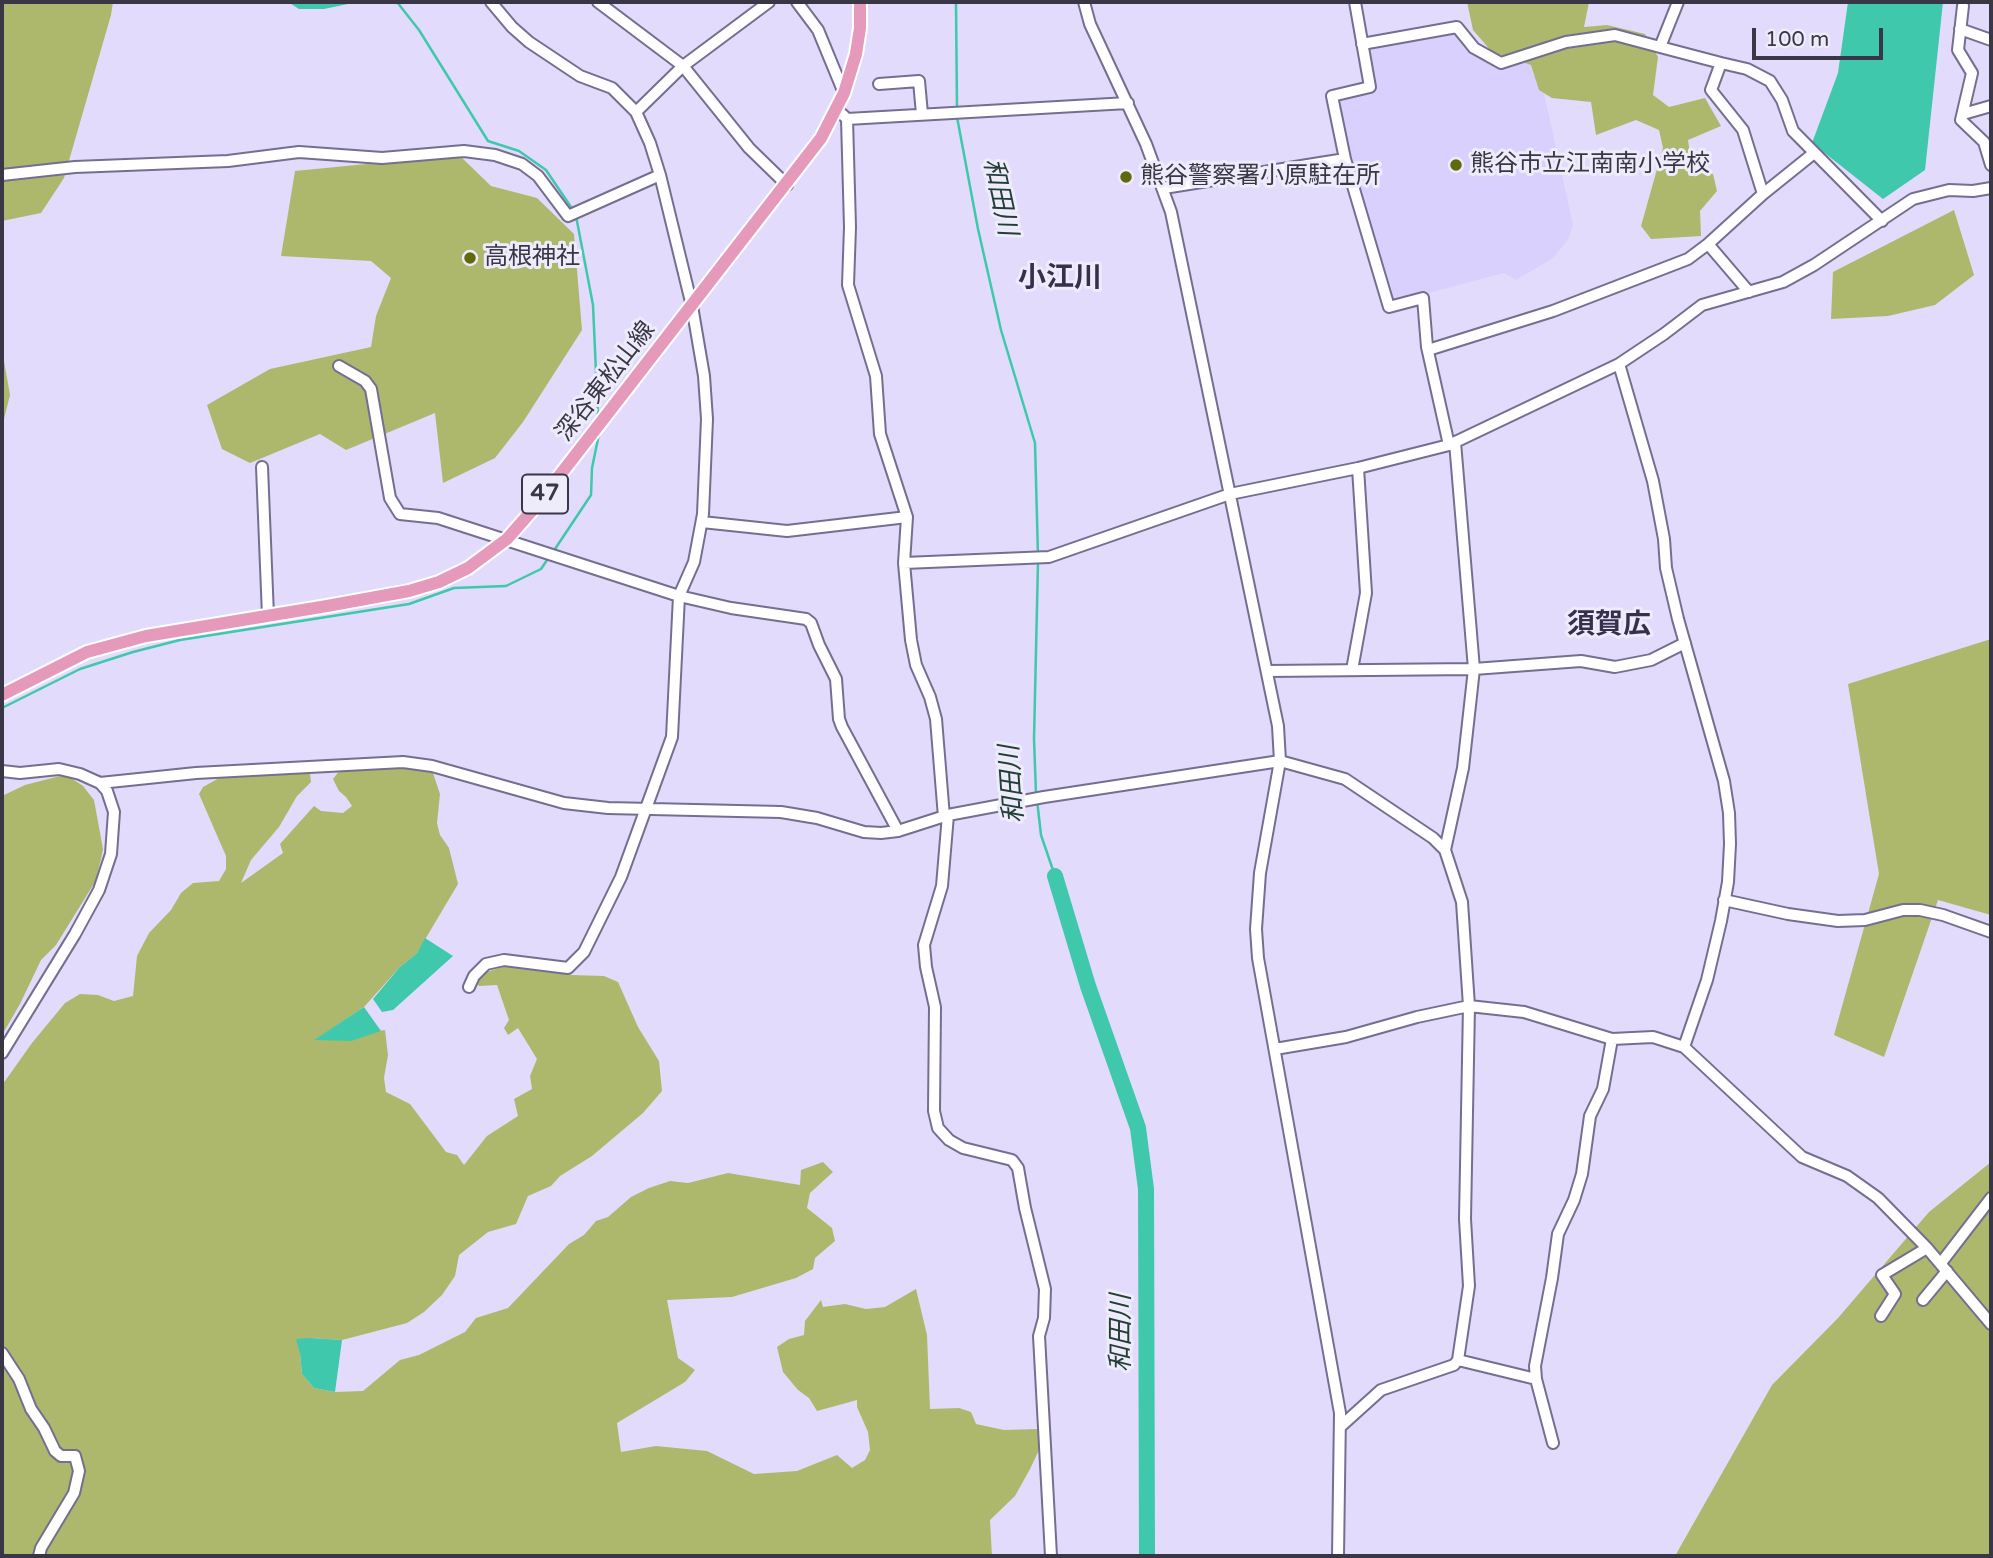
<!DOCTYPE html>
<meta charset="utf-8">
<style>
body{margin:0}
#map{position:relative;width:1993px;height:1558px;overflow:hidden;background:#e2dbfb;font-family:"Varela Round",sans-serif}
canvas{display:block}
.frame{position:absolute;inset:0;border:4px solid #393645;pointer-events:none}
.scale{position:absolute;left:1752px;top:28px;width:131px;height:32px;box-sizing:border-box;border:4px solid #393645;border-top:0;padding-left:9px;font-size:21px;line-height:24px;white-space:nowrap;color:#393645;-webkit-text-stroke:5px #eeebfb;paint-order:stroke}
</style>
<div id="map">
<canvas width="1993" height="1558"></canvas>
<div class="frame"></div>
<div class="scale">100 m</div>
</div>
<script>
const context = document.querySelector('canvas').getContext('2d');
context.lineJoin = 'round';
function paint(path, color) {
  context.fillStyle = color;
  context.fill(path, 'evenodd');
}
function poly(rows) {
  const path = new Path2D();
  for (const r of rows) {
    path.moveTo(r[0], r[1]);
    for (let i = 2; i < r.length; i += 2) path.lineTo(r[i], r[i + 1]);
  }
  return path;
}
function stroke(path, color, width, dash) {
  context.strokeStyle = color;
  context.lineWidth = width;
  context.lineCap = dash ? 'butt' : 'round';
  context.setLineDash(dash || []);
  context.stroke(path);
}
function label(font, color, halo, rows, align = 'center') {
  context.font = font + ' "Varela Round","Noto Sans JP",sans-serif';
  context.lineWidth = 6;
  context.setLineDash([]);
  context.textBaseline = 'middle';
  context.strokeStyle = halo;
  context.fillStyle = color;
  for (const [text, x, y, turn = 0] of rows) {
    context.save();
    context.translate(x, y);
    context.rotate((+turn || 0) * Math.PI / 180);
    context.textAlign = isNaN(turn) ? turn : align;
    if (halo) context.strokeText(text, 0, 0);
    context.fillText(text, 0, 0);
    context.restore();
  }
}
paint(poly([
 [1455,31,1474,54,1497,68,1536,57,1573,225,1568,240,1553,258,1516,280,1504,273,1391,303,1335,104,1340,99,1375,89,1367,51,1370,47]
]), '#dad0fe');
paint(poly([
 [2,2,113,2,111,15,64,178,41,213,2,221],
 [1467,2,1589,2,1584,27,1607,25,1645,34,1658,57,1653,95,1669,107,1705,98,1721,126,1688,140,1692,168,1713,174,1717,191,1700,211,1701,236,1651,239,1641,226,1663,148,1659,130,1636,120,1596,135,1591,102,1552,98,1539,90,1531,65,1492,52,1473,30],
 [459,155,491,186,537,198,574,234,582,330,523,422,495,458,443,483,435,413,346,450,320,434,250,463,222,449,207,405,270,369,371,347,376,316,391,278,371,261,281,256,295,171],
 [1954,210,1974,275,1935,305,1888,316,1831,319,1833,272],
 [2,350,10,395,2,427],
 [1991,639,1991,915,1938,900,1884,1057,1834,1035,1879,874,1848,684],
 [382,764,433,773,440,794,437,823,440,835,449,848,458,884,417,953,399,968,364,1007,315,1040,385,1030,388,1055,384,1078,386,1092,410,1104,446,1152,457,1155,464,1165,487,1136,518,1116,514,1099,532,1089,530,1076,537,1059,518,1028,508,1035,504,1028,509,1020,497,985,479,986,476,982,480,974,529,959,571,975,604,976,618,982,638,1027,659,1061,662,1091,643,1113,592,1156,560,1176,551,1186,528,1196,516,1224,488,1232,459,1255,455,1276,442,1295,424,1312,407,1323,342,1340,311,1338,300,1353,302,1374,314,1388,335,1392,363,1391,400,1360,419,1355,465,1332,476,1318,508,1308,569,1244,584,1235,596,1221,608,1217,631,1197,649,1188,670,1181,688,1183,728,1173,800,1185,801,1170,823,1162,833,1172,810,1193,807,1208,832,1228,835,1241,815,1258,813,1269,796,1278,732,1297,667,1300,678,1358,695,1370,685,1382,617,1423,621,1452,656,1446,707,1451,754,1474,797,1471,837,1455,852,1468,865,1460,870,1450,868,1432,857,1407,857,1400,817,1411,809,1398,798,1390,783,1372,777,1347,789,1339,804,1335,805,1321,821,1300,823,1307,845,1304,866,1309,885,1307,916,1289,927,1335,930,1409,959,1408,971,1412,976,1424,1004,1430,1039,1429,1039,1450,1030,1469,1015,1496,990,1520,992,1556,2,1556,2,1083,5,1081,32,1043,65,1003,80,994,98,995,114,1001,133,996,137,956,149,933,171,910,181,893,193,883,219,881,226,869,226,856,199,794,203,787,219,778,234,773,304,768,310,774,311,782,297,796,279,827,251,860,241,883,283,853,280,844,314,806,321,811,343,813,352,806,346,797,339,791,333,779,340,770],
 [60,776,71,778,83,786,94,800,103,849,101,859,95,882,56,945,41,960,20,1004,2,1035,2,796,25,785],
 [1991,1162,1991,1556,1675,1556,1772,1385,1838,1318,1929,1212]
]), '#aeb86c');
paint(poly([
 [288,2,348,2,348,4,324,9,299,9],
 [1848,2,1943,2,1925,170,1883,199,1812,143,1838,73],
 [425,938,453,956,393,1010,382,1012,373,999,399,968,417,953],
 [364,1007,381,1031,351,1041,314,1040],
 [311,1338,342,1340,335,1392,314,1388,302,1374,300,1353,296,1339]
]), '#3fc8ab');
stroke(poly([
 [397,2,419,30,488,141,519,151,546,170,573,210],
 [956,2,957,110],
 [957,117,978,229,1001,330,1035,443,1038,556],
 [576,216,593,305,598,417],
 [553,552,591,495,592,468,599,434],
 [2,708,80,669,133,652,180,640,409,604,454,588,506,586,541,569,549,557],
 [1036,794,1034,739,1038,562],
 [1037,800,1041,835,1055,876]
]), '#3fc8ab', 2.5);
stroke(poly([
 [1055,876,1088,986,1138,1128,1146,1189,1147,1556]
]), '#3fc8ab', 16);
const minor = poly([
 [598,2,683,66,749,148,787,185],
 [797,2,818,30,844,93],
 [1084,2,1090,24,1146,144,1171,212,1278,726,1280,761,1260,873,1256,929,1258,958,1340,1413,1338,1556],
 [1355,2,1370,87,1332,96,1345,159,1389,307,1423,298,1427,347,1449,445],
 [1963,6,1958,50,1972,73,1961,120,1984,142,1991,165],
 [1960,29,1991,40],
 [1362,44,1457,27,1474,48,1501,63,1566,42,1615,35,1660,47,1678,2],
 [1660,47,1721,63],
 [879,84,919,81,922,114],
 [636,112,683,66,769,2],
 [842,114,847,119,1128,103],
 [1963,114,1991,106],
 [847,119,850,227,848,285,876,376,880,434,907,517,904,563,911,640,916,665,930,697,936,719,944,817],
 [2,175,75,167,228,161,299,152,382,158,464,151,495,155,522,164,538,176,568,216,660,175],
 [1164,188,1345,159],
 [1763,194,1743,130,1711,90,1721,63,1747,69,1770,81,1782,100,1793,131,1882,221],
 [1749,292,1708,244,1763,194,1814,153],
 [1428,350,1553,311,1688,259,1708,244],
 [1619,364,1653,481,1664,539,1666,568,1678,619,1724,781,1729,813,1730,844,1728,882,1721,921,1707,980,1684,1047],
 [339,366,365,381,371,389,390,498,400,514,438,518,679,596,731,608,806,619,811,623,819,645,836,679,839,719,842,727,898,831],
 [1455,442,1474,669,1463,768,1445,850,1462,902,1469,1006,1465,1219,1469,1286,1458,1360],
 [262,467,268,616],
 [702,522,787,531,907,517],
 [904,563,1049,557,1230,494,1358,468,1449,445,1619,364,1664,334,1702,305,1783,282,1814,265,1913,199,1949,190,1973,191,1991,188],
 [1352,670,1366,593,1358,468],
 [1267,671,1474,669,1581,661,1615,667,1651,660,1685,643],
 [2,771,20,773,59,769,80,774,100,783,107,791,114,812,111,854,99,890,75,934,2,1053],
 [100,783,196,773,403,762,432,766,564,803,608,808,781,812,817,818,864,832,881,833,898,831,948,815,1044,797,1280,761,1345,779,1433,838,1445,850],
 [948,815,942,886,924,945,926,967,935,1007,934,1111,938,1128,949,1140,963,1148,1012,1160,1018,1168,1025,1208,1045,1289,1044,1318,1039,1336,1051,1556],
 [1724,900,1788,914,1838,921,1865,920,1903,910,1920,910,1943,915,1991,932],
 [469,987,474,976,486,964,504,960,568,968,584,952,621,877,672,737,679,596,694,562,703,514,707,419,704,376,692,306,660,175,650,143,636,112,612,88,580,76,529,42,512,27,491,2],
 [1275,1049,1346,1037,1417,1017,1469,1006,1524,1012,1612,1039,1653,1037,1684,1047,1802,1157,1847,1176,1878,1198,1927,1248,1991,1324],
 [1941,1263,1991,1198],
 [1923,1300,1947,1271],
 [1881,1316,1895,1294,1882,1275,1927,1248],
 [2,1353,19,1379,31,1409,44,1428,55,1451,61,1456,75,1456,79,1471,74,1493,41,1548,39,1556],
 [1340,1427,1381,1390,1454,1365,1458,1360,1536,1379],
 [1553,1443,1536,1379,1535,1366,1552,1278,1558,1234,1574,1200,1582,1174,1590,1116,1603,1089,1612,1039]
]);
const major = poly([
 [2,695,87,652,146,636,327,606,409,591,439,582,468,568,507,539,536,506,821,138,844,93,856,54,860,28,860,2]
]);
stroke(minor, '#766e91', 14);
stroke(major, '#fff', 16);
stroke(minor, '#fff', 10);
stroke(major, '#e59abb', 12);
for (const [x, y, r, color] of [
 [1456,165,7,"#61690d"],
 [1126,177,7,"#61690d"],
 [470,258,7,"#61690d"]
]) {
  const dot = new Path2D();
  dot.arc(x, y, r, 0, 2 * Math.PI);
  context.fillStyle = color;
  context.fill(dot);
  stroke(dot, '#eeebfb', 2.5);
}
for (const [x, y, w] of [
 [545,494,46]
]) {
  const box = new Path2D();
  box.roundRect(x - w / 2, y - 19.5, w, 39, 5);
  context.fillStyle = '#eeebfb';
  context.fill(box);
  stroke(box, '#393645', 2);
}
label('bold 23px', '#393645', null, [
 ["47",545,494]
]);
label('24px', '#393645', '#eeebfb', [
 ["熊谷市立江南南小学校",1470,165],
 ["熊谷警察署小原駐在所",1140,177],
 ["高根神社",484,258]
], 'left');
label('24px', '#393645', '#eeebfb', [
 ["深谷東松山線",606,382,-52]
]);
label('italic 26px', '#223e37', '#eeebfb', [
 ["和田川",999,197,78],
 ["和田川",1013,784,-94],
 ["和田川",1122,1333,-90]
]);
label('bold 28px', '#372f4e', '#eeebfb', [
 ["小江川",1060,279],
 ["須賀広",1609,626]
]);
</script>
